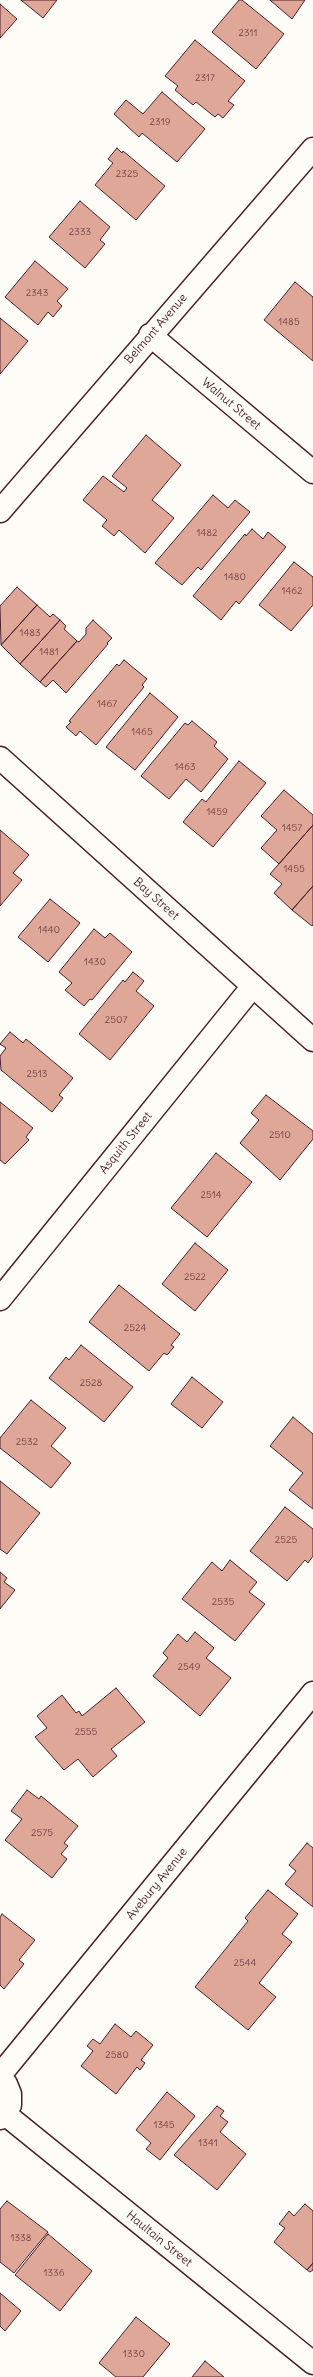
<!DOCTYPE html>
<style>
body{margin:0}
canvas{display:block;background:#fdfcf7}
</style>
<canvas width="313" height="2377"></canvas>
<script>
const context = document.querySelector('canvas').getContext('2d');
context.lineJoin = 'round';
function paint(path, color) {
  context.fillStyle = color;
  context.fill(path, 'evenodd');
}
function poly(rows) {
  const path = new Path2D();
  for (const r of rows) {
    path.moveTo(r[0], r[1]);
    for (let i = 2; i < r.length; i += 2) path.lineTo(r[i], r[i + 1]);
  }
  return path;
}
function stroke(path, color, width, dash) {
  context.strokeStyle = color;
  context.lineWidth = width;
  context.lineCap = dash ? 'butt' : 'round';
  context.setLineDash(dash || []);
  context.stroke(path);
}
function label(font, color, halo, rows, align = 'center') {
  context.font = font + ' Delius,sans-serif';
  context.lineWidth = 3.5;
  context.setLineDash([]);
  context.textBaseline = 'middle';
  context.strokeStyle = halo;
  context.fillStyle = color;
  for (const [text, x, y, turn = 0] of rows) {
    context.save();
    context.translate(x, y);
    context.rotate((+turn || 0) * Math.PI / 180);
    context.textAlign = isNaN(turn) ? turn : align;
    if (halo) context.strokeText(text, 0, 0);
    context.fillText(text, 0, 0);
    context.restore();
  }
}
const building = poly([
 [21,0,57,0,43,18,21,0],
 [239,0,242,0,284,34,256,69,212,32,239,0],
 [270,0,305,0,292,19,270,0],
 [0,4,17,19,0,38,0,4],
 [195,40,245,81,228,101,234,105,223,118,218,114,215,117,196,102,193,105,175,90,178,86,165,76,195,40],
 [162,92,205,129,177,162,142,133,139,137,114,114,126,100,143,114,162,92],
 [117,148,122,153,123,151,165,186,136,220,95,185,113,163,108,159,117,148],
 [80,201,110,227,100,240,105,244,85,268,49,237,80,201],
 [35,261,68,289,57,301,62,306,53,317,48,312,38,325,5,297,35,261],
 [295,282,313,297,313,361,264,320,295,282],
 [0,318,28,341,0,374,0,318],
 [146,435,181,465,152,500,174,518,145,553,119,530,114,536,102,526,107,520,83,500,103,476,124,492,127,488,112,476,146,435],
 [213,495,228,508,235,500,250,512,201,570,198,567,182,585,155,563,213,495],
 [252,529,263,539,268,532,286,547,239,604,236,601,221,620,193,596,245,534,246,536,252,529],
 [294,562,313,577,313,605,291,631,259,605,294,562],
 [17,587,37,605,1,645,0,606,17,587],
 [37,605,50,617,53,614,60,620,20,664,1,645,37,605],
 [60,620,66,626,64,629,77,641,40,682,20,664,60,620],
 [93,620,112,638,107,643,108,644,66,693,53,680,46,687,40,682,77,641,79,642,86,634,86,628,93,620],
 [124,660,147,679,142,685,144,687,96,745,80,731,76,736,66,727,71,722,69,721,117,664,119,666,124,660],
 [150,693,178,717,135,770,106,747,150,693],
 [192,721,217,742,214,746,228,759,201,792,186,779,169,799,141,776,185,723,188,725,192,721],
 [239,761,266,783,213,847,183,822,202,799,206,802,239,761],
 [284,790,313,815,313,825,279,864,261,848,277,830,261,816,284,790],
 [313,825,313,886,292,910,274,893,282,884,270,874,313,825],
 [0,830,29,855,13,873,22,880,0,906,0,830],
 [313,886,313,925,312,926,292,910,313,886],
 [50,899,80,923,48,962,18,937,50,899],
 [94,929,105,938,110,933,132,952,92,1000,90,999,84,1006,65,990,72,983,59,972,94,929],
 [133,972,144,981,136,991,154,1006,110,1060,79,1034,123,980,125,982,133,972],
 [10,1032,23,1043,26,1039,73,1078,59,1095,63,1098,52,1112,1,1070,0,1056,6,1048,0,1044,10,1032],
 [266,1095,313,1131,313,1139,280,1180,240,1143,259,1120,251,1113,266,1095],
 [0,1102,33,1128,26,1137,29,1140,5,1164,0,1160,0,1102],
 [216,1153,252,1182,207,1237,171,1208,216,1153],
 [195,1243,228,1270,195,1311,162,1284,195,1243],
 [119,1285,180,1334,171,1345,174,1347,167,1355,164,1353,149,1371,89,1322,119,1285],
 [81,1345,133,1387,104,1422,49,1378,66,1357,69,1360,81,1345],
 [192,1377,223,1402,202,1428,171,1404,192,1377],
 [31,1400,66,1428,51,1446,71,1463,51,1488,0,1448,0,1438,31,1400],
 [293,1417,313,1434,313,1509,289,1490,303,1473,270,1446,293,1417],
 [0,1481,40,1513,7,1554,0,1549,0,1481],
 [285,1507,313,1529,313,1556,308,1563,305,1560,287,1581,250,1551,285,1507],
 [230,1560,257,1582,249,1592,265,1604,235,1641,182,1599,212,1562,222,1571,230,1560],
 [0,1572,7,1578,4,1582,15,1590,0,1609,0,1572],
 [195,1632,214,1648,206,1658,231,1678,200,1716,153,1676,168,1658,163,1653,178,1634,187,1642,195,1632],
 [116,1688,145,1722,111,1749,117,1756,93,1777,78,1759,64,1770,35,1737,47,1728,37,1716,62,1695,76,1713,79,1711,82,1716,116,1688],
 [27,1790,39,1799,41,1796,78,1826,64,1843,68,1846,61,1854,67,1859,52,1878,5,1840,22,1819,11,1811,27,1790],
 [307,1843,313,1848,313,1907,285,1884,296,1871,289,1865,307,1843],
 [268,1890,298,1914,282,1934,292,1942,259,1983,276,1997,248,2030,195,1987,248,1921,245,1918,268,1890],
 [2,1914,35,1940,19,1960,24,1964,4,1989,0,1985,0,1917,2,1914],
 [115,2024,131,2037,136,2031,153,2045,141,2060,145,2063,140,2070,137,2067,116,2094,81,2066,93,2051,87,2046,93,2039,100,2044,115,2024],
 [167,2092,195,2116,160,2160,146,2149,151,2143,136,2130,167,2092],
 [217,2106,224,2111,220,2116,228,2122,220,2132,246,2154,217,2190,174,2155,217,2106],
 [7,2201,48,2232,14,2273,0,2262,0,2209,7,2201],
 [305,2204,313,2211,313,2263,307,2270,274,2242,285,2228,279,2224,289,2211,294,2216,305,2204],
 [48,2234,92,2271,60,2311,15,2275,48,2234],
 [313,2263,313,2270,310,2272,307,2270,313,2263],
 [0,2293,21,2311,5,2331,0,2326,0,2293],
 [136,2317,170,2344,143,2377,116,2377,99,2363,136,2317],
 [205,2361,224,2377,192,2377,205,2361]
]);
paint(building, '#dfa797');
stroke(building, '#4a1f2b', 1);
const minor = poly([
 [150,335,313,472],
 [0,511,313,149],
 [0,1299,253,986],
 [0,2075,313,1693],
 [0,2078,6,2084,10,2094,10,2105,0,2118],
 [5,2114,313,2363]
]);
const secondary = poly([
 [0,758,313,1040]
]);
stroke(minor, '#4a1f2b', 25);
stroke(secondary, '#4a1f2b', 25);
stroke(minor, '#fdfcf7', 22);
stroke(secondary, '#fdfcf7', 22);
label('10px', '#6f4146', null, [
 ["2311",248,33],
 ["2317",205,78],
 ["2319",160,122],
 ["2325",127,174],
 ["2333",80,232],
 ["2343",37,293],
 ["1485",289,322],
 ["1482",207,533],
 ["1480",235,577],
 ["1462",292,591],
 ["1483",30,633],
 ["1481",49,652],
 ["1467",107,704],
 ["1465",142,732],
 ["1463",185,767],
 ["1459",217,812],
 ["1457",292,828],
 ["1455",294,869],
 ["1440",49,930],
 ["1430",95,962],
 ["2507",116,1020],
 ["2513",37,1074],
 ["2510",280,1135],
 ["2514",211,1195],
 ["2522",195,1277],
 ["2524",135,1328],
 ["2528",91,1383],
 ["2532",27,1442],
 ["2525",286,1540],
 ["2535",223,1602],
 ["2549",189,1667],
 ["2555",86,1732],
 ["2575",42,1833],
 ["2544",245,1963],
 ["2580",117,2055],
 ["1345",164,2125],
 ["1341",208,2143],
 ["1338",21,2238],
 ["1336",54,2273],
 ["1330",134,2354]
]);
label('12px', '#4a1f2b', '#fdfcf7', [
 ["Belmont Avenue",156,329,-49],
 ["Walnut Street",231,404,40],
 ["Bay Street",156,899,42],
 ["Asquith Street",126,1143,-51],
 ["Avebury Avenue",157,1884,-51],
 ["Haultain Street",159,2239,39]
]);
</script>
